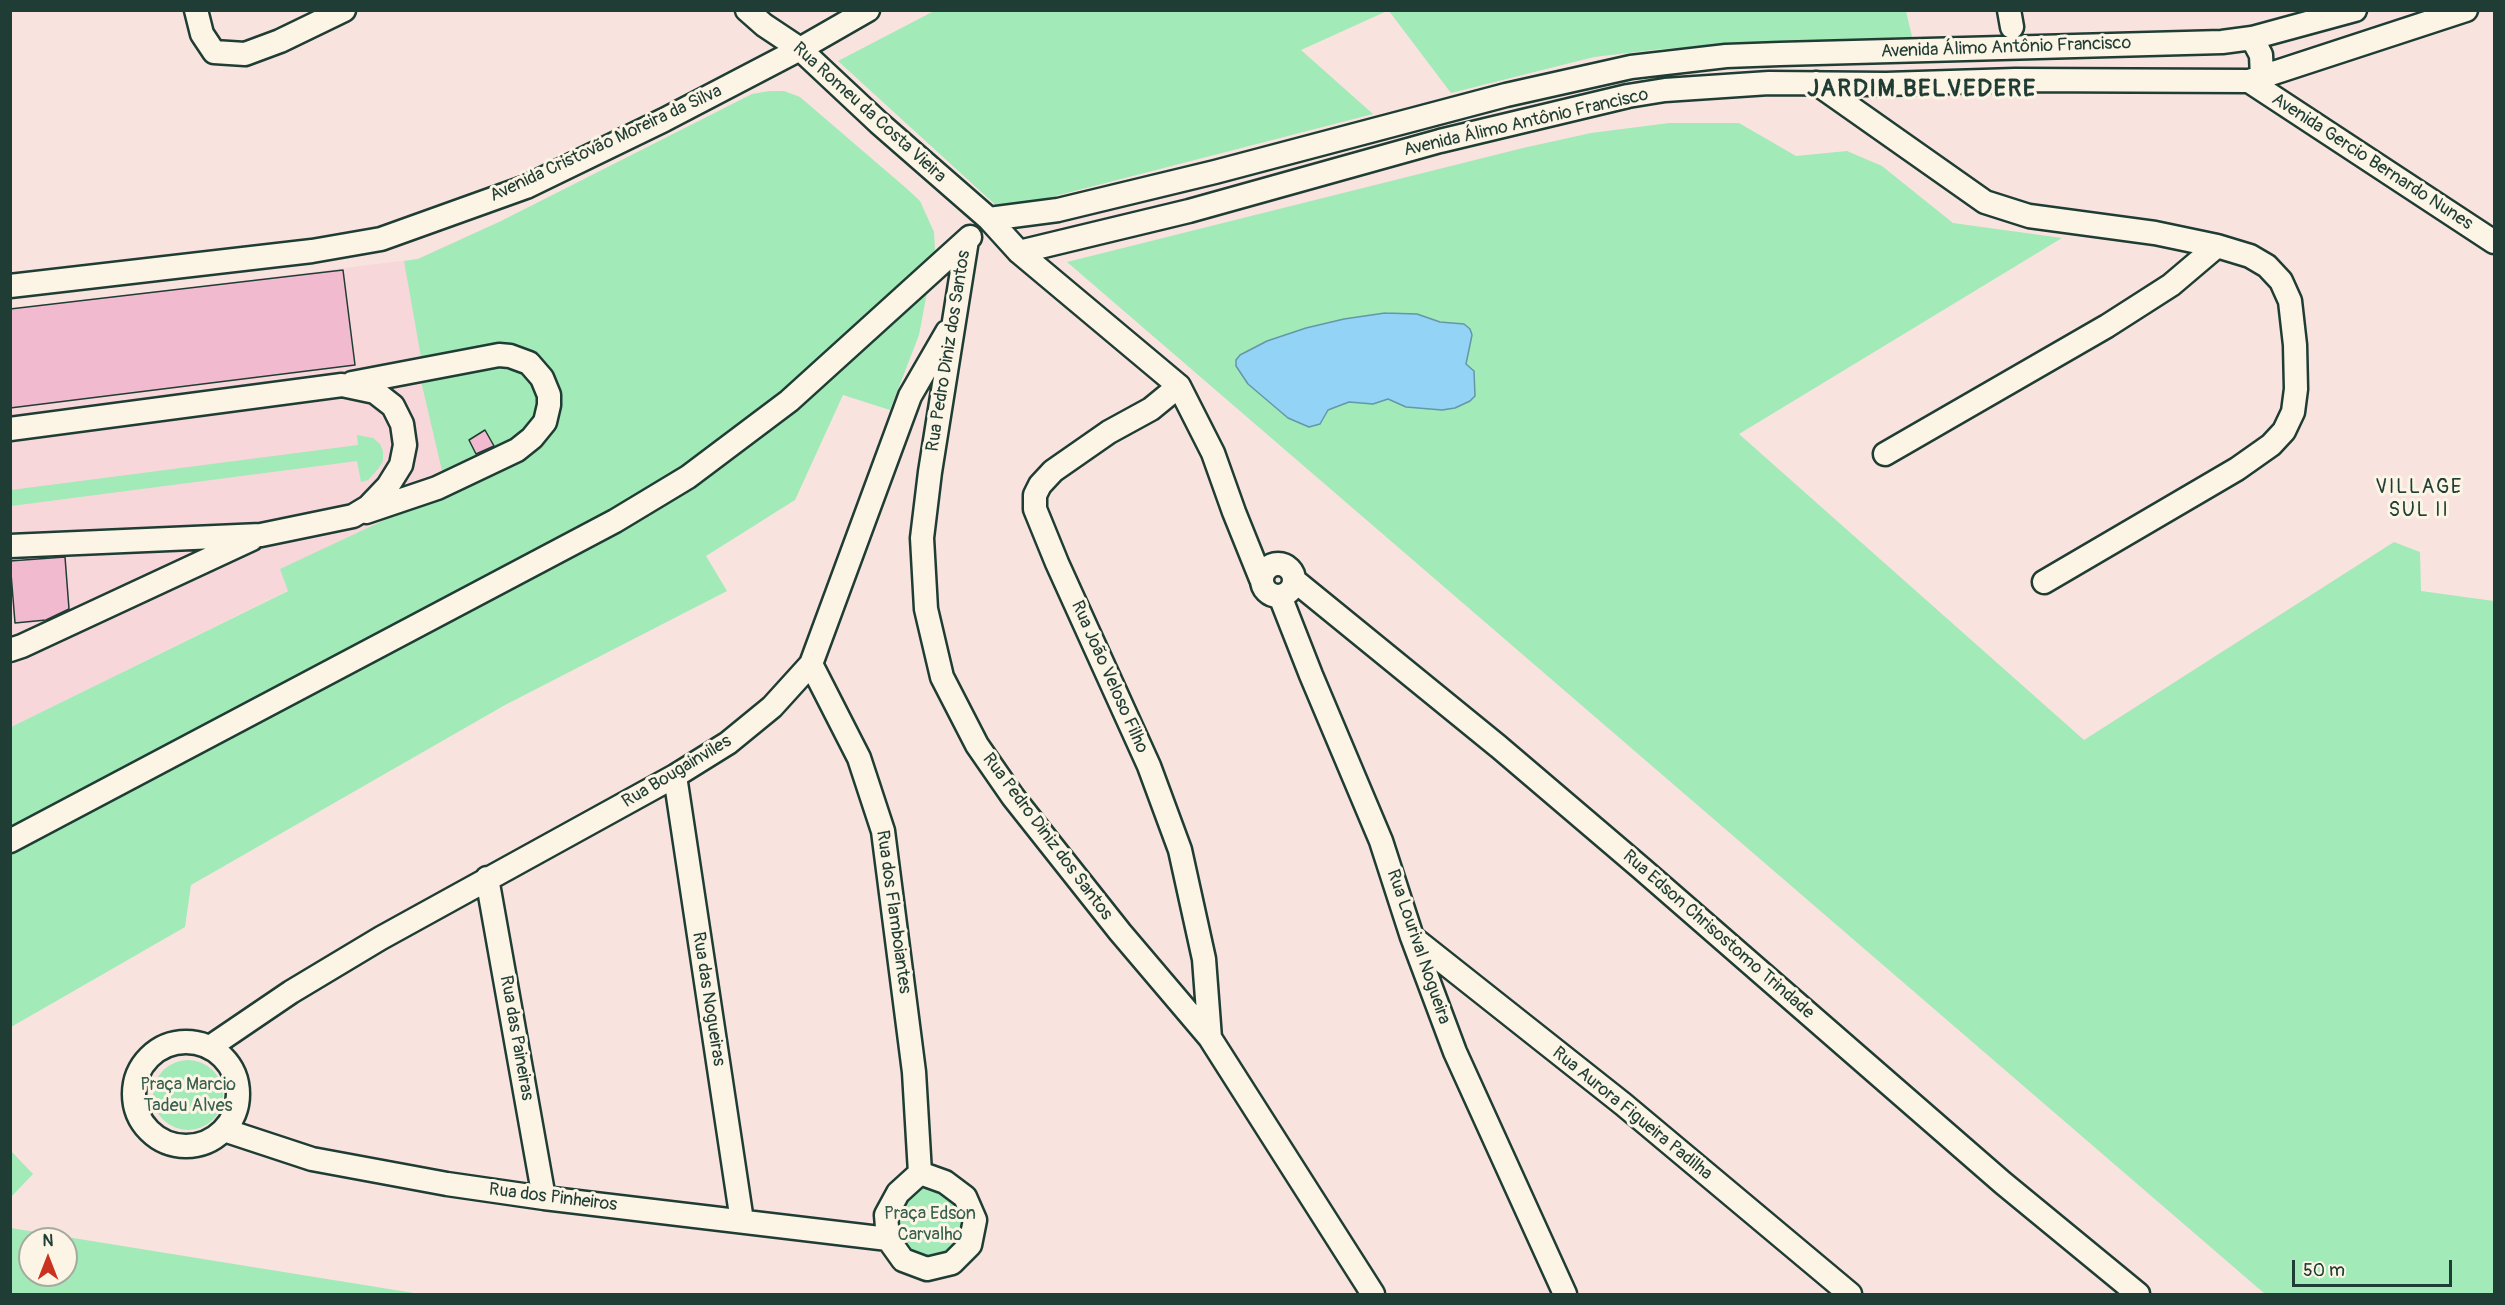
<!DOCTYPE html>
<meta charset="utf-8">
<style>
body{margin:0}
#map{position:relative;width:2505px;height:1305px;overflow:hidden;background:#f9e3de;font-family:Pangolin,sans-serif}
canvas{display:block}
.frame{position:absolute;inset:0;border:12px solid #1f3d34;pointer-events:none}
.north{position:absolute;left:18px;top:1227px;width:60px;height:60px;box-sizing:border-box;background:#fcf5e5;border:2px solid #a4ab9e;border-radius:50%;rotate:0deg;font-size:16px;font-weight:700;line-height:24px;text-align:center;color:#1f3d34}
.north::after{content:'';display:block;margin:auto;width:21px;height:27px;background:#c8321e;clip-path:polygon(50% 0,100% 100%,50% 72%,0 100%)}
.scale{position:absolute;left:2292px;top:1260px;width:160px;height:27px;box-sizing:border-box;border:3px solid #1f3d34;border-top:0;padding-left:8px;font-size:18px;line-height:21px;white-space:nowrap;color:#1f3d34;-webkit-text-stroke:4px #fcf5e5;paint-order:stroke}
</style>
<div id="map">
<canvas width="2505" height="1305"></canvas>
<div class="frame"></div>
<div class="north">N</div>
<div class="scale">50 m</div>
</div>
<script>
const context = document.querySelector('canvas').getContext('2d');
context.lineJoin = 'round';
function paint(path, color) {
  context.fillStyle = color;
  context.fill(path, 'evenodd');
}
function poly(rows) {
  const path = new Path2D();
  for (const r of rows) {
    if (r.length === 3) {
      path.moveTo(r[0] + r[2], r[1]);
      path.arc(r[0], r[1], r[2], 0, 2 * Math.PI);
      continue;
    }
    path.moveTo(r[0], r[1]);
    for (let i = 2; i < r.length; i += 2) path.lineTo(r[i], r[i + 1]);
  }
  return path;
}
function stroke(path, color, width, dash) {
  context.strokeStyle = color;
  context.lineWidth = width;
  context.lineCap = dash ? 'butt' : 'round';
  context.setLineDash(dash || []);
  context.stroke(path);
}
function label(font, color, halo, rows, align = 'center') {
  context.font = font + ' Pangolin,sans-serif';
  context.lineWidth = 6;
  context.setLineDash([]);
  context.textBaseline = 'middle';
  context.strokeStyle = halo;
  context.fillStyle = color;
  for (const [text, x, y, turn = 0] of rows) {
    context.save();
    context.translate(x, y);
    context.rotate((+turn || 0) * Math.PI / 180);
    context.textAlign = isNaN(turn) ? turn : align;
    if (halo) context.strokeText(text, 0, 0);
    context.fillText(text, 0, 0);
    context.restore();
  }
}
paint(poly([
 [499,222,655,394,335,567,11,727,11,309,417,259]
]), '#f7d7da');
paint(poly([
 [934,11,1387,11,1301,50,1373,114,1001,210,838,61],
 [1389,11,1906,11,1913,41,1770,44,1662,49,1594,57,1451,93],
 [769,91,784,91,800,97,906,188,920,201,934,232,935,250,919,335,890,410,843,395,795,500,706,556,727,591,505,705,191,885,185,927,11,1027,11,727,288,591,280,569,525,454,557,385,484,347,421,357,404,261,418,259,499,222,752,94],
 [1669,123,1739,123,1796,156,1847,151,1882,166,1953,223,2062,238,1739,434,2084,740,2394,542,2420,552,2421,591,2494,601,2494,1294,2265,1294,1067,262,1523,148,1591,133],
 [499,363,517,366,537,388,539,410,519,439,444,479,421,381],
 [357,435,373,438,380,444,383,451,383,461,378,469,368,480,361,482,357,461,11,506,11,490,358,445],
 [188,1095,35],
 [11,1151,33,1174,11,1197],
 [926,1188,938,1188,964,1210,965,1234,952,1253,929,1260,907,1251,895,1231,898,1208,914,1191],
 [10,1228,11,1228,420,1294,11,1294],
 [30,1239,66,1239,66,1275,30,1275]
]), '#a2eab8');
const water = poly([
 [1385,313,1417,314,1440,322,1464,324,1470,329,1472,335,1466,364,1474,371,1475,396,1470,401,1455,408,1442,410,1406,407,1388,399,1373,404,1349,402,1328,410,1320,424,1309,427,1288,418,1248,384,1236,366,1236,360,1240,355,1267,341,1306,328,1344,319,1385,313]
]);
paint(water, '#93d3f5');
stroke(water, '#6597a8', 1.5);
const building = poly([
 [343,270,355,365,10,408,10,309,343,270],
 [485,430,494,446,476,454,469,440,485,430],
 [65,557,69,609,46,620,15,623,10,561,65,557]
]);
paint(building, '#f2bacf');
stroke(building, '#1f3d34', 1.5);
const minor = poly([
 [196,10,202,34,214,52,245,54,280,41,344,10],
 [747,10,764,25,800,49,879,123,989,219,1019,252,1179,386,1213,453,1234,512,1261,579],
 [2009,10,2012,27],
 [2252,38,2261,55,2262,78],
 [2249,81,2494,242],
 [1816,83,1985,202,2029,216,2155,233,2217,246,2250,256,2267,266,2281,281,2290,301,2295,345,2296,389,2293,412,2284,431,2271,445,2237,469,2044,582],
 [989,219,1058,210,1215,172,1506,95,1631,67,1726,56,1780,54,2222,42,2252,38,2355,10],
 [967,240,930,472,922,538,926,609,942,677,977,745,1013,797,1120,932,1210,1038,1373,1294],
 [1019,252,1189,211,1440,141,1628,96,1665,90,1769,83,1886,84,2015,80,2249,81,2466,10],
 [10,286,312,251,381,239,526,187,664,120,800,49,868,10],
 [352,383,499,355,510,356,529,363,542,378,549,395,549,405,545,422,532,438,517,450,437,488,366,512],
 [1179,386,1151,409,1109,432,1053,471,1040,485,1035,495,1035,509,1057,563,1149,766,1180,850,1204,959,1210,1038],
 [10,429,342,385,375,392,393,406,402,424,405,445,401,465,388,486,368,507,353,516,261,535,10,546],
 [1885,454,2107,326,2171,285,2217,246],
 [1278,580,16],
 [1294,580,1499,747,1641,868,2003,1183,2138,1294],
 [1280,596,1311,675,1381,841,1412,937,1455,1052,1565,1294],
 [10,650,22,646,252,539],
 [811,664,859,758,883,831,914,1072,920,1173],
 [675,776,742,1221],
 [10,841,615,521,688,477,789,401,970,237],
 [487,878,544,1198],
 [1412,937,1623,1104,1850,1294],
 [186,1094,52],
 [210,1047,291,992,381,938,675,776,728,743,772,707,811,664,910,396,947,332],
 [224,1130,312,1159,447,1184,544,1198,888,1239],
 [920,1173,945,1182,965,1197,975,1220,970,1245,952,1263,927,1269,903,1260,888,1239,886,1215,898,1193,920,1173]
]);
stroke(minor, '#1f3d34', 27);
stroke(minor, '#fcf5e5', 22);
label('18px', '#1f3d34', '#fcf5e5', [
 ["Avenida Álimo Antônio Francisco",2006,48,-2],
 ["Rua Romeu da Costa Vieira",869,113,42],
 ["Avenida Álimo Antônio Francisco",1526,123,-13],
 ["Avenida Cristovão Moreira da Silva",606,144,-25],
 ["Avenida Gercio Bernardo Nunes",2372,162,33],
 ["Rua Pedro Diniz dos Santos",949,351,-81],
 ["Rua João Veloso Filho",1109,677,66],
 ["Rua Bougainviles",677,772,-31],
 ["Rua Pedro Diniz dos Santos",1047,837,53],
 ["Rua dos Flamboiantes",893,912,82],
 ["Rua Edson Chrisostomo Trindade",1718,935,41],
 ["Rua Lourival Nogueira",1418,947,71],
 ["Rua das Nogueiras",708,999,81],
 ["Rua das Paineiras",516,1038,80],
 ["Rua Aurora Figueira Padilha",1632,1114,39],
 ["Rua dos Pinheiros",553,1198,7]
]);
label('18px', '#39604e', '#fcf5e5', [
 ["Praça Marcio",188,1085],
 ["Tadeu Alves",188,1106],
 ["Praça Edson",930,1214],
 ["Carvalho",930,1235]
]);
context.letterSpacing = '1.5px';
label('20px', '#1f3d34', '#fcf5e5', [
 ["VILLAGE",2419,488],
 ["SUL II",2419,511]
]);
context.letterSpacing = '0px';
context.letterSpacing = '1.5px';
label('bold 24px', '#1f3d34', '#fcf5e5', [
 ["JARDIM BELVEDERE",1922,90]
]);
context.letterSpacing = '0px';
</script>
